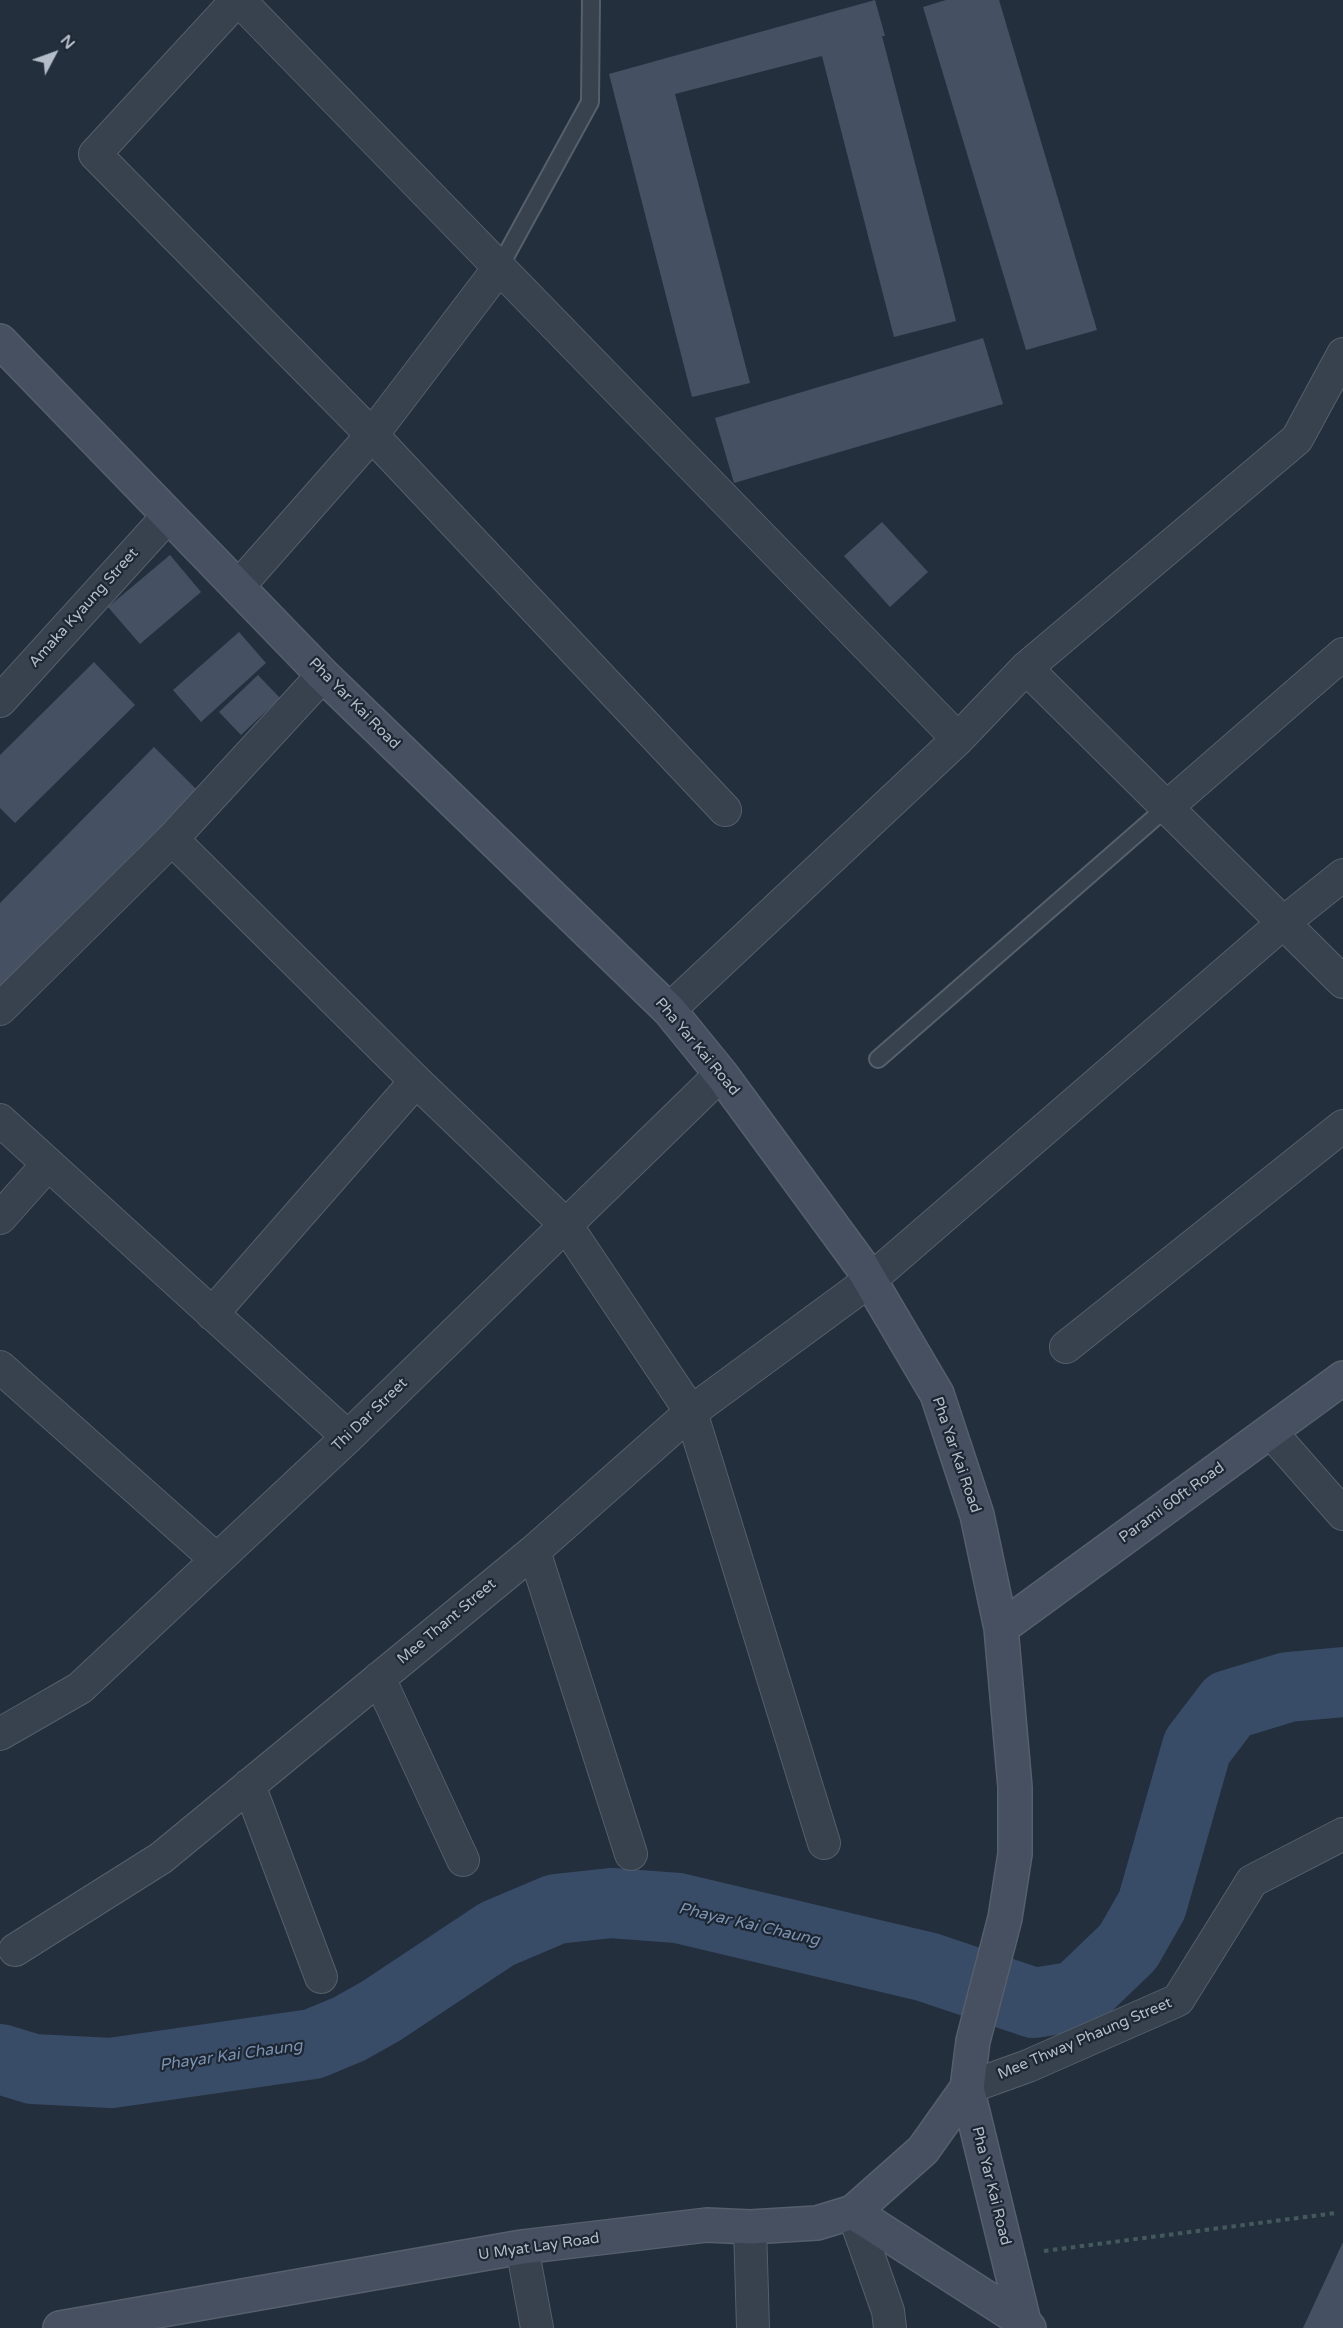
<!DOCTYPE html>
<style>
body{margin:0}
#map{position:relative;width:1343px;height:2328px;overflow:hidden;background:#242f3e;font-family:"Varela Round",sans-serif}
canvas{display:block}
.north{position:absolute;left:24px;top:24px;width:60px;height:60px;-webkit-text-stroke:4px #1d2633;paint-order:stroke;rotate:49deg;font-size:16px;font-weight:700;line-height:24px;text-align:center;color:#b4bcc9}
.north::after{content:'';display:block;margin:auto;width:21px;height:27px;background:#b4bcc9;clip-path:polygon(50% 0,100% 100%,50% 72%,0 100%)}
</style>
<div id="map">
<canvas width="1343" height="2328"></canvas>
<div class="north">N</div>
</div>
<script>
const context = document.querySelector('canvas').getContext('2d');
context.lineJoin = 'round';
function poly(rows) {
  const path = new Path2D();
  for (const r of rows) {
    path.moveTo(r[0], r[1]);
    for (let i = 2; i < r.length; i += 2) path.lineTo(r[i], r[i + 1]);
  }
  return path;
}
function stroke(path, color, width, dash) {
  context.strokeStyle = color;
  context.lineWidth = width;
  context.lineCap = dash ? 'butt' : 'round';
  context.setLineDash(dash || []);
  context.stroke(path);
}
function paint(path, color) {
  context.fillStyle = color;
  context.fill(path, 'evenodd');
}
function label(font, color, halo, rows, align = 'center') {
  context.font = font + ' "Varela Round",sans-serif';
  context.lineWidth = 4.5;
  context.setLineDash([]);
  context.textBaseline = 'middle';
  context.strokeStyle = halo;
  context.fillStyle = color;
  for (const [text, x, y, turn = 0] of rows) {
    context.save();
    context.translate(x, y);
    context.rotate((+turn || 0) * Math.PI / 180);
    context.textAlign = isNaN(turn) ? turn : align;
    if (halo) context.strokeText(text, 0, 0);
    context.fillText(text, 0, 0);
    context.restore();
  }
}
stroke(poly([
 [0,2059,33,2069,111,2073,313,2044,349,2029,381,2011,497,1934,556,1909,611,1903,678,1908,927,1967,1034,2003,1077,1996,1128,1947,1152,1905,1197,1747,1229,1705,1288,1687,1343,1682]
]), '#394c67', 70);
paint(poly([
 [875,0,885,36,882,36,956,321,894,337,822,56,675,94,750,383,692,397,609,74],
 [946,0,999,0,1097,330,1026,350,923,7],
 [983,338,1003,404,734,483,715,418],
 [882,522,928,572,890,607,844,556],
 [170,555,201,592,140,644,108,607],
 [239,632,266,663,201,722,173,690],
 [94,662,135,705,15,823,0,808,0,755],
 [258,675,280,698,241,735,219,712],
 [154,747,199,792,0,988,0,903],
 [1343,2242,1343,2328,1303,2328]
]), '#455162');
const lane = poly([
 [499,268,590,102,591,0],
 [878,1059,1167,807]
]);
const street = poly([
 [237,0,95,154,372,435,725,810],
 [239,0,958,739],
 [238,587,372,435,499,268],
 [1026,668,1343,982],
 [0,701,169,515],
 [1167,807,1343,654],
 [172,839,416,1081,566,1225,691,1412,824,1843],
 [0,1009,172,839,323,675],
 [669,1010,958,739,1026,668,1297,439,1343,354],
 [0,1120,348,1437],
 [0,1218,48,1164],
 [212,1314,416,1081],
 [1066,1347,1343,1126],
 [0,1367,217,1560],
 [1270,1431,1343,1514],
 [534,1551,631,1854],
 [379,1678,463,1860],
 [0,1734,80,1688,348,1437,721,1074],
 [249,1785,321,1977],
 [15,1950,161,1858,534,1551,691,1412,869,1281,1283,923,1343,875],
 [967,2088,1028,2066,1178,2000,1252,1881,1343,1834],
 [853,2212,888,2311,890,2328],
 [750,2227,753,2328],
 [522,2247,537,2328]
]);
const secondary = poly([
 [0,341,323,675,669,1010,721,1074,861,1265,937,1394,977,1515,1001,1628,1015,1787,1015,1854,1005,1918,973,2041,967,2088,1024,2322,1029,2328],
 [1001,1628,1343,1378],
 [853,2212,1024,2322],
 [60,2328,522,2247,707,2225,750,2227,817,2223,853,2212,923,2150,967,2088]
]);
stroke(lane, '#565f6c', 20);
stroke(street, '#565f6c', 34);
stroke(secondary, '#565f6c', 36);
stroke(poly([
 [1044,2251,1336,2213]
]), '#44595c', 4, [4.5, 4.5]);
stroke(lane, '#38414e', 16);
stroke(street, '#38414e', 32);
stroke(secondary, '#465061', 33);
label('15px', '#b4bcc9', '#1d2633', [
 ["Amaka Kyaung Street",84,608,-48],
 ["Pha Yar Kai Road",354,704,45],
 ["Pha Yar Kai Road",697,1047,50],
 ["Thi Dar Street",370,1415,-44],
 ["Pha Yar Kai Road",956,1455,71],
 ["Parami 60ft Road",1172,1503,-36],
 ["Mee Thant Street",447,1622,-40],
 ["Mee Thway Phaung Street",1085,2039,-23],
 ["Pha Yar Kai Road",991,2186,76],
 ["U Myat Lay Road",539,2247,-8]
]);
label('italic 16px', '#7c92b1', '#1d2633', [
 ["Phayar Kai Chaung",749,1925,13],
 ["Phayar Kai Chaung",231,2056,-8]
]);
</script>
